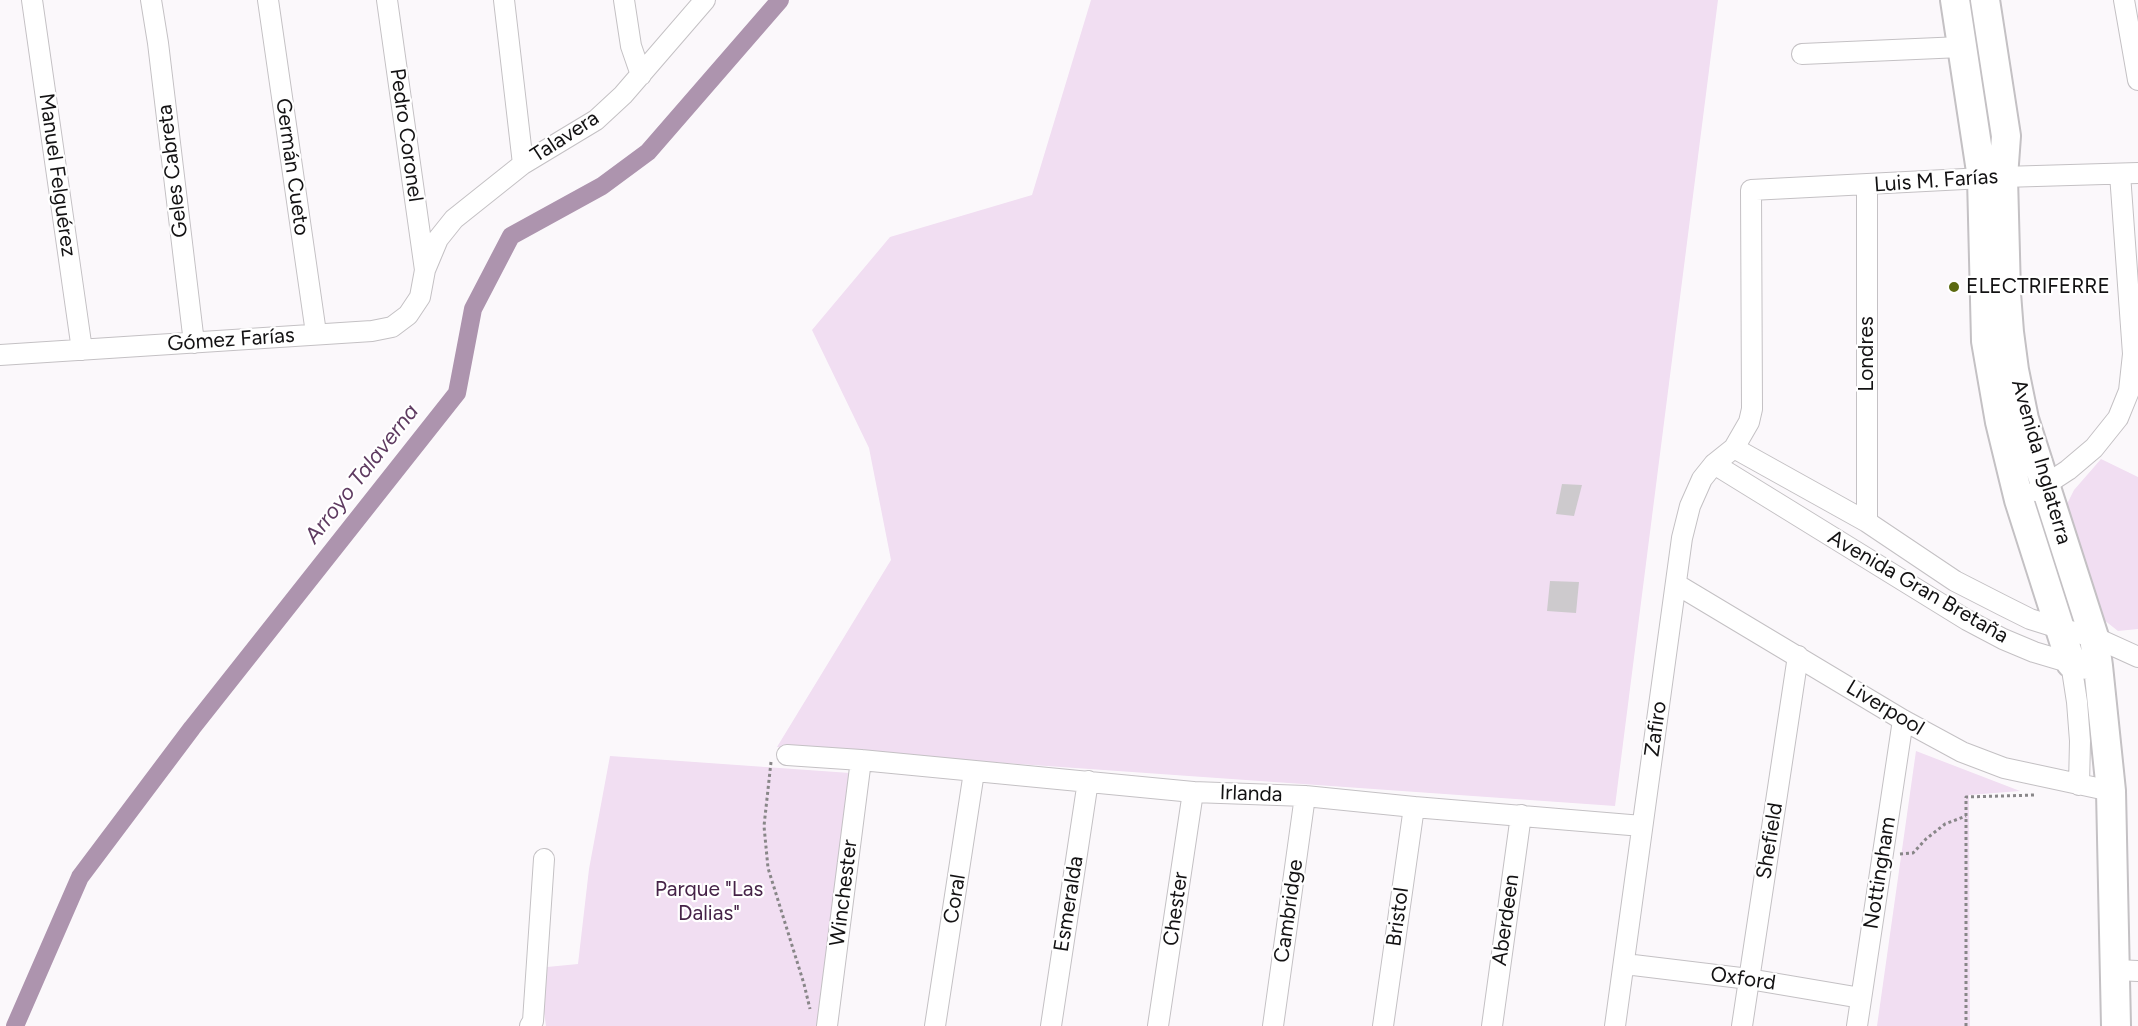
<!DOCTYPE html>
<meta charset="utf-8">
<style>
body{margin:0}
canvas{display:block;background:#fbf8fb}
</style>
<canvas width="2138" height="1026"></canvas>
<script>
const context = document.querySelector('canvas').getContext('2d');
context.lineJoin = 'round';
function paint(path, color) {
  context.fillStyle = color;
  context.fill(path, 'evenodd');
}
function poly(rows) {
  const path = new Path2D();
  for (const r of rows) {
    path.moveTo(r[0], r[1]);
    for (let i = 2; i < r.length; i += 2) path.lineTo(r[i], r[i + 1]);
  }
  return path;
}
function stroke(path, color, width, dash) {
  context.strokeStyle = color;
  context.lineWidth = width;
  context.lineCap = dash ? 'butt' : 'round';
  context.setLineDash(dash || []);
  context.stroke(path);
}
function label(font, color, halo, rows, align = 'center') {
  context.font = font + ' Figtree,sans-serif';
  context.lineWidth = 4.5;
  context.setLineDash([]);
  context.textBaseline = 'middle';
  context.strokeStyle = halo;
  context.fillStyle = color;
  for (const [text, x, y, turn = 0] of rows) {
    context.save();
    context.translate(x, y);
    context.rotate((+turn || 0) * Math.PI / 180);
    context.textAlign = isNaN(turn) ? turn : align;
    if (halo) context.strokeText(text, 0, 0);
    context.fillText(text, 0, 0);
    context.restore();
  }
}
paint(poly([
 [1091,0,1718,0,1615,806,777,747,891,560,869,448,812,330,890,237,1032,195],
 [2101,459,2138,477,2138,629,2118,631,2099,616,2081,559,2067,504,2074,490],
 [1916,751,2020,791,1969,795,1970,1026,1877,1026],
 [610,756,850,773,817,1026,546,1026,541,990,547,967,578,964,589,869]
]), '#f1def2');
stroke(poly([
 [15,1026,80,877,192,728,457,393,473,309,511,236,602,186,648,152,780,0]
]), '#ad94ae', 18);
paint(poly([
 [1562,484,1582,485,1574,516,1556,514],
 [1550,581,1579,582,1576,613,1547,611]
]), '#cdcacd');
const street = poly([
 [32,0,82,350],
 [151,0,158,43,194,343],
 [268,0,316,333],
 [387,0,425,270],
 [504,0,523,164],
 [624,0,631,46,641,75],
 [2124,0,2138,80],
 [1802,54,1961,47],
 [1867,185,1867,522],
 [0,355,372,331,392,327,408,315,420,297,425,270,438,239,454,219,523,164,596,120,623,95,705,0],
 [1734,448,1867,522,1955,581,2004,606,2030,619,2062,629,2094,637,2138,657],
 [1714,464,1967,620,2003,639,2034,652,2071,663,2077,702,2080,741,2079,785],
 [2036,491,2068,470,2094,448,2118,418,2129,391,2133,354,2120,174],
 [1676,584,1903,720,1962,752,2004,768,2111,791],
 [787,755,861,760,1193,792,1305,796,1414,807,1642,826],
 [1625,964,1749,979,1861,998],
 [2116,970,2138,971],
 [530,1026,533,1021,544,859],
 [827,1026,861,760],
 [935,1026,974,772],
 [1051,1026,1088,781],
 [1158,1026,1193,792],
 [1273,1026,1305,796],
 [1383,1026,1414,807],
 [1492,1026,1521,815],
 [1615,1026,1682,538,1690,506,1702,479,1714,464,1734,448,1749,422,1752,409,1751,190,2003,177,2138,173],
 [1742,1026,1798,656],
 [1857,1026,1903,720]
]);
const secondary = poly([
 [1955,0,1982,178,1986,341,2000,422,2019,500,2071,663,2098,666],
 [1985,0,2006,136,2003,177,2006,293,2009,332,2014,370,2024,419,2094,637,2098,666,2111,791,2116,1026]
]);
stroke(street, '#c4c1c4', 22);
stroke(secondary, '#c4c1c4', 32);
stroke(poly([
 [771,762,764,826,768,868,804,984,810,1009],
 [1900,854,1913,853,1926,839,1945,824,1966,816],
 [1966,1026,1966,797,2035,795]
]), '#888688', 3, [3, 3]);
stroke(street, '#fff', 20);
stroke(secondary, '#fff', 28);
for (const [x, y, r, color] of [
 [1954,287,6,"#5b6910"]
]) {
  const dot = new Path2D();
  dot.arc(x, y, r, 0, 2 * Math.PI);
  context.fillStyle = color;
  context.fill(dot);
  stroke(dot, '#fff', 2);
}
label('21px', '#131213', '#fff', [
 ["Pedro Coronel",406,135,82],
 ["Talavera",565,137,-33],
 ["Germán Cueto",292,167,82],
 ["Geles Cabreta",173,171,-97],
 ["Manuel Felguérez",57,175,82],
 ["Luis M. Farías",1936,181,-4],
 ["Gómez Farías",231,340,-4],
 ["Londres",1867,354,-90],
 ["Avenida Inglaterra",2041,462,74],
 ["Avenida Gran Bretaña",1918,587,30],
 ["Liverpool",1885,708,31],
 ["Zafiro",1656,729,-82],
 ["Irlanda",1251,794,2],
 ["Shefield",1770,841,-81],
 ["Nottingham",1880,873,-81],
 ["Winchester",844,893,-83],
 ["Coral",955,899,-81],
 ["Esmeralda",1069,904,-81],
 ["Chester",1176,909,-82],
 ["Cambridge",1289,911,-82],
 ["Bristol",1398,917,-82],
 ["Aberdeen",1506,920,-82],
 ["Oxford",1743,979,8]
]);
label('21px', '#131213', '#fff', [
 ["ELECTRIFERRE",1966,287]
], 'left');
label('21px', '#462348', '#fff', [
 ["Parque \"Las",709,890],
 ["Dalias\"",709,914]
]);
label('italic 22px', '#5f3b61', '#fff', [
 ["Arroyo Talaverna",362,474,-52]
]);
</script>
